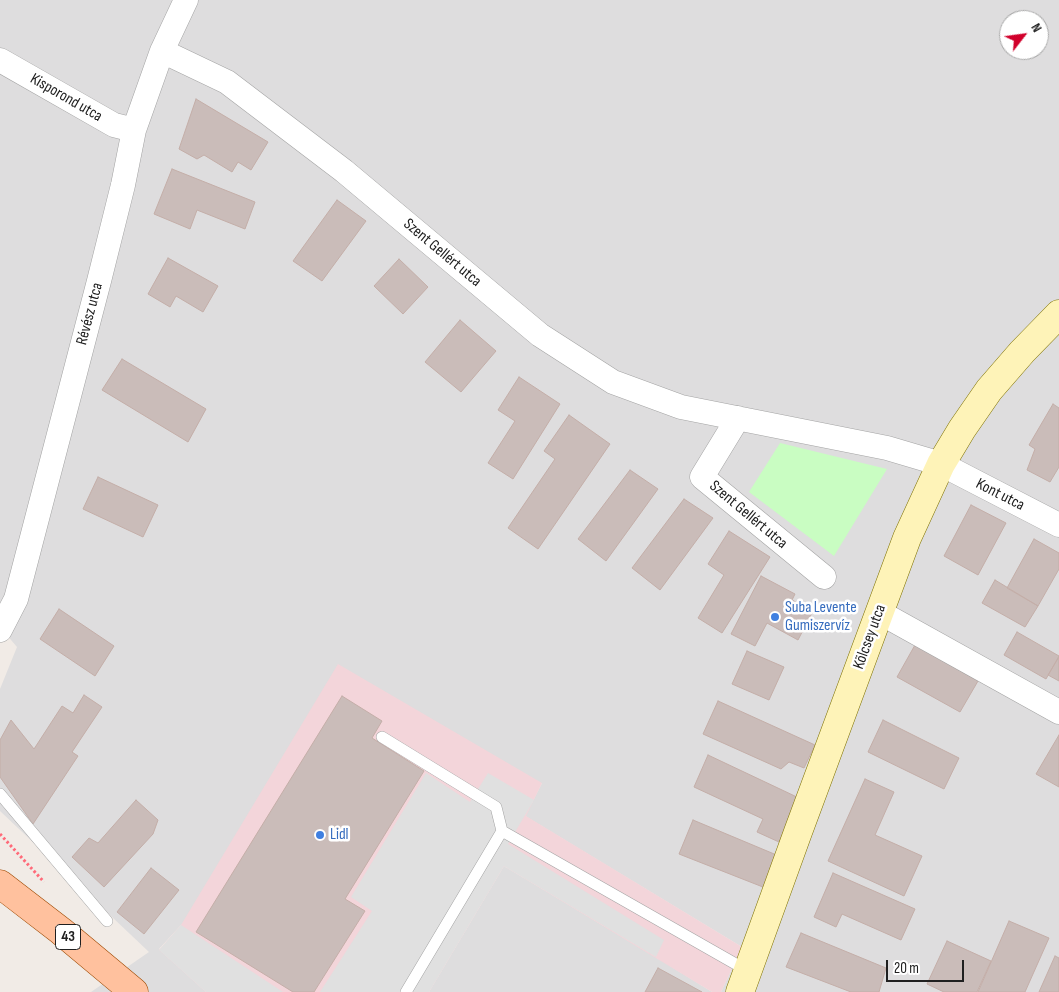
<!DOCTYPE html>
<meta charset="utf-8">
<style>
body{margin:0}
#map{position:relative;width:1059px;height:992px;overflow:hidden;background:#f1ebe6;font-family:"Sofia Sans Condensed",sans-serif}
canvas{display:block}
.north{position:absolute;left:999px;top:10px;width:50px;height:50px;box-sizing:border-box;background:#fff;border:1px solid #a6a6a6;border-radius:50%;rotate:60deg;font-size:14px;font-weight:700;line-height:20px;text-align:center;color:#202020}
.north::after{content:'';display:block;margin:auto;width:18px;height:22px;background:#d1002b;clip-path:polygon(50% 0,100% 100%,50% 72%,0 100%)}
.scale{position:absolute;left:886px;top:960px;width:78px;height:22px;box-sizing:border-box;border:2px solid #202020;border-top:0;padding-left:6px;font-size:15px;line-height:18px;white-space:nowrap;color:#202020;-webkit-text-stroke:4px #fff;paint-order:stroke}
</style>
<div id="map">
<canvas width="1059" height="992"></canvas>
<div class="north">N</div>
<div class="scale">20 m</div>
</div>
<script>
const context = document.querySelector('canvas').getContext('2d');
context.lineJoin = 'round';
function paint(path, color) {
  context.fillStyle = color;
  context.fill(path, 'evenodd');
}
function poly(rows) {
  const path = new Path2D();
  for (const r of rows) {
    path.moveTo(r[0], r[1]);
    for (let i = 2; i < r.length; i += 2) path.lineTo(r[i], r[i + 1]);
  }
  return path;
}
function stroke(path, color, width, dash) {
  context.strokeStyle = color;
  context.lineWidth = width;
  context.lineCap = dash ? 'butt' : 'round';
  context.setLineDash(dash || []);
  context.stroke(path);
}
function label(font, color, halo, rows, align = 'center') {
  context.font = font + ' "Sofia Sans Condensed",sans-serif';
  context.lineWidth = 5;
  context.setLineDash([]);
  context.textBaseline = 'middle';
  context.strokeStyle = halo;
  context.fillStyle = color;
  for (const [text, x, y, turn = 0] of rows) {
    context.save();
    context.translate(x, y);
    context.rotate((+turn || 0) * Math.PI / 180);
    context.textAlign = isNaN(turn) ? turn : align;
    if (halo) context.strokeText(text, 0, 0);
    context.fillText(text, 0, 0);
    context.restore();
  }
}
paint(poly([
 [0,0,1059,0,1059,992,721,992,742,947,525,816,542,783,181,925,159,949,206,992,91,992,149,952,0,811,0,689,17,647,0,627],
 [1009,20,1039,20,1039,50,1009,50],
 [504,866,656,957,712,992,429,992]
]), '#deddde');
paint(poly([
 [338,664,542,783,526,816,742,947,721,992,712,992,504,866,429,992,206,992,159,950,181,925]
]), '#f3d5da');
paint(poly([
 [780,443,887,469,834,556,749,492]
]), '#c9fdc2');
paint(poly([
 [426,773,470,802,488,773,534,800,508,844,664,940,656,957,504,866,429,992,320,992,372,911,351,897],
 [181,925,283,992,206,992,159,950]
]), '#e0e0e0');
const building = poly([
 [196,99,268,142,251,170,238,162,232,172,204,155,197,159,179,149,196,99],
 [172,169,255,202,245,229,197,210,190,229,154,214,172,169],
 [337,200,366,221,322,281,293,261,337,200],
 [168,258,218,286,203,312,176,296,170,307,148,294,168,258],
 [399,259,428,287,403,314,374,286,399,259],
 [460,320,496,351,461,392,425,362,460,320],
 [122,359,206,409,188,442,102,390,122,359],
 [519,377,560,404,513,479,488,463,515,421,498,410,519,377],
 [1053,404,1059,408,1059,467,1050,482,1027,470,1035,449,1029,445,1053,404],
 [569,415,610,444,538,549,508,528,555,459,544,451,569,415],
 [630,470,658,489,606,561,578,539,630,470],
 [98,477,158,505,143,537,83,509,98,477],
 [684,499,713,518,660,590,632,568,684,499],
 [971,505,1006,523,978,575,944,556,971,505],
 [729,531,770,557,722,633,698,618,724,575,708,564,729,531],
 [1034,539,1059,553,1059,569,1038,606,1007,588,1034,539],
 [761,576,795,594,792,600,813,611,798,640,767,623,755,646,731,634,761,576],
 [995,580,1038,606,1025,627,982,603,995,580],
 [59,609,114,646,95,676,40,639,59,609],
 [1017,632,1059,656,1046,679,1004,655,1017,632],
 [915,645,978,681,960,712,897,677,915,645],
 [747,651,784,667,769,700,732,684,747,651],
 [1059,657,1059,681,1048,675,1059,657],
 [84,695,102,707,72,752,78,756,33,824,0,777,0,740,11,720,34,749,62,706,73,713,84,695],
 [342,696,382,721,372,738,424,771,345,899,365,911,314,992,293,992,196,932,342,696],
 [718,701,815,745,804,768,789,762,781,769,703,734,718,701],
 [883,720,959,758,944,789,868,752,883,720],
 [1059,735,1059,787,1036,774,1059,735],
 [708,755,799,798,779,842,757,832,763,819,694,787,708,755],
 [865,779,894,792,875,835,922,856,904,896,828,861,865,779],
 [136,800,158,820,153,834,104,887,72,857,89,838,98,843,136,800],
 [693,820,779,856,768,889,679,854,693,820],
 [151,868,179,890,144,934,117,912,151,868],
 [833,873,915,909,901,940,842,914,836,927,814,917,833,873],
 [1009,921,1049,938,1025,992,978,992,1009,921],
 [801,933,886,968,879,992,851,992,786,967,801,933],
 [947,941,991,961,977,992,944,992,927,984,947,941],
 [1055,956,1059,958,1059,992,1039,992,1055,956],
 [658,968,702,992,645,992,658,968]
]);
paint(building, '#cabcb9');
stroke(building, '#c4aea8', 1);
const service = poly([
 [382,737,496,807,502,831],
 [0,794,107,921],
 [406,992,502,831,748,971]
]);
const minor = poly([
 [162,51,227,82,344,171,540,335,613,382,681,407,887,448,941,464,1059,525],
 [0,60,114,125,134,130],
 [738,418,702,477,824,577],
 [879,612,1059,712],
 [0,630,16,599,99,281,123,185,134,130,162,51,186,0]
]);
const secondary = poly([
 [740,992,798,832,907,538,941,464,962,429,989,390,1022,352,1059,314]
]);
const primary = poly([
 [0,884,61,931,134,992]
]);
stroke(service, '#a4a4a4', 12);
stroke(minor, '#a4a4a4', 25);
stroke(secondary, '#7f7200', 29);
stroke(primary, '#9d4900', 29);
stroke(poly([
 [0,834,44,882]
]), '#ff6a79', 3, [2.5, 2.5]);
stroke(service, '#fff', 11);
stroke(minor, '#fff', 24);
stroke(secondary, '#fef3b8', 28);
stroke(primary, '#ffc19e', 28);
for (const [x, y, r, color] of [
 [775,617,5,"#3f7fe0"],
 [320,835,5,"#3f7fe0"]
]) {
  const dot = new Path2D();
  dot.arc(x, y, r, 0, 2 * Math.PI);
  context.fillStyle = color;
  context.fill(dot);
  stroke(dot, '#fff', 2);
}
for (const [x, y, w] of [
 [68,937,25]
]) {
  const box = new Path2D();
  box.roundRect(x - w / 2, y - 12.5, w, 25, 4);
  context.fillStyle = '#fff';
  context.fill(box);
  stroke(box, '#202020', 1);
}
label('bold 15px', '#202020', null, [
 ["43",68,937]
]);
label('16px', '#202020', '#fff', [
 ["Kisporond utca",66,98,30],
 ["Szent Gellért utca",442,253,40],
 ["Révész utca",90,314,-75],
 ["Kont utca",1000,495,27],
 ["Szent Gellért utca",748,515,40],
 ["Kölcsey utca",870,637,-70]
]);
label('16px', '#366cbe', '#fff', [
 ["Suba Levente",785,608],
 ["Gumiszervíz",785,626],
 ["Lidl",330,835]
], 'left');
</script>
